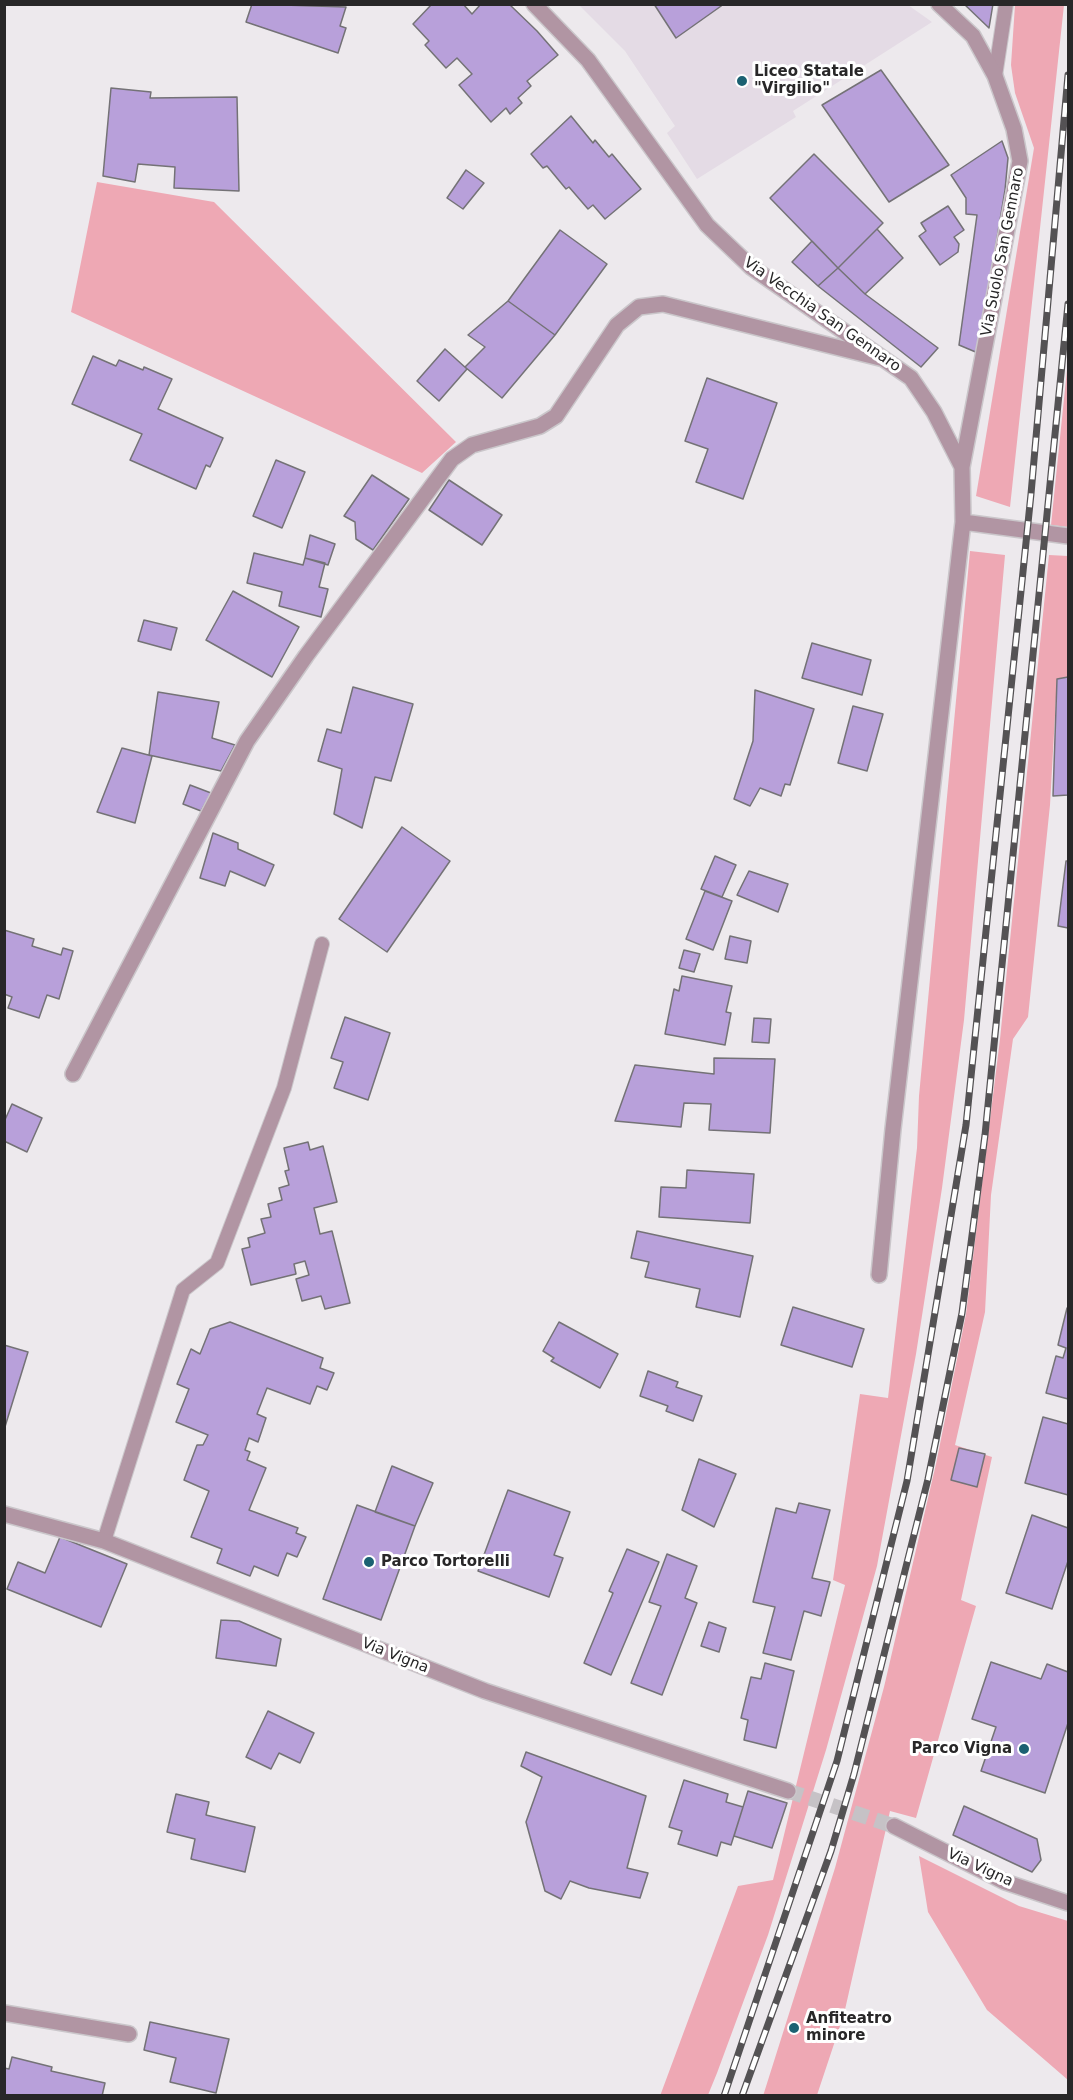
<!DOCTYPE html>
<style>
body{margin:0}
#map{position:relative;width:1073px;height:2100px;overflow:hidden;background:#ede9ed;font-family:"DejaVu Sans",sans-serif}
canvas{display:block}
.frame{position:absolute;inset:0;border:6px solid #282728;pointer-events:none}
</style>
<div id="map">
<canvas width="1073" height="2100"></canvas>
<div class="frame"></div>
</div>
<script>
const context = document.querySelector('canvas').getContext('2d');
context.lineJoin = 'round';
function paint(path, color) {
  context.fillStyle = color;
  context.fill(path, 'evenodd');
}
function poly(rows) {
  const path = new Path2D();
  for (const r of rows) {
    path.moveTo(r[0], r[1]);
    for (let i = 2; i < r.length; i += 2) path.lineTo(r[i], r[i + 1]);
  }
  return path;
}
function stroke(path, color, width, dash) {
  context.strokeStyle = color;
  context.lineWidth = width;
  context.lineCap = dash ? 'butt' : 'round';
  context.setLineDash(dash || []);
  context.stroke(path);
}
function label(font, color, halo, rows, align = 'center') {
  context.font = font + ' "DejaVu Sans",sans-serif';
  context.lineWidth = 6;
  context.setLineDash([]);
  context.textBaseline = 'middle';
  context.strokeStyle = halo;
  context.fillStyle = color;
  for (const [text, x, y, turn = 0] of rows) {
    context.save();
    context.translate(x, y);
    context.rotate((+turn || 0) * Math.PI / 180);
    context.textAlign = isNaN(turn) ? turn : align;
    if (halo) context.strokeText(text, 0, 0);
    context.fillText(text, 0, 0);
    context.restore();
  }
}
paint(poly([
 [579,5,908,5,932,22,793,111,796,117,697,179,667,133,675,126,625,51]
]), '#e4dbe5');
paint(poly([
 [1015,5,1064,5,1010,507,976,496,1034,148,1015,93,1011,65],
 [97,182,214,202,456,442,422,473,71,312],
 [1068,360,1068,527,1051,525],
 [970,551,1005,555,964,1020,942,1188,916,1354,877,1566,826,1750,768,1935,717,2073,708,2095,660,2096,738,1886,773,1880,845,1585,833,1580,860,1394,888,1398,917,1148,919,1096],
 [1049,555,1068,556,1068,677,1057,679,1050,805,1028,1017,1013,1039,991,1195,985,1312,955,1445,992,1457,961,1600,976,1606,916,1818,890,1811,844,2014,817,2095,763,2096,835,1868,884,1687,936,1464,966,1314,1000,1039],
 [919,1856,1019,1906,1068,1921,1068,2080,987,2010,928,1912]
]), '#eea8b4');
const building = poly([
 [252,4,346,7,340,26,346,28,338,53,246,22,252,4],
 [432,4,463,4,472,14,481,4,509,4,537,31,558,55,527,81,531,86,518,98,522,103,510,114,506,108,491,122,459,85,472,74,457,58,446,68,425,45,429,41,413,24,432,4],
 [654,4,724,4,676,38,654,4],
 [964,4,993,4,989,28,964,4],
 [881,70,949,165,889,202,822,105,881,70],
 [111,88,151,92,150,98,237,97,239,191,174,188,175,167,138,164,135,182,103,176,111,88],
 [571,116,593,143,595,140,609,157,612,154,641,189,605,219,593,205,588,209,569,187,566,189,547,166,543,168,531,154,571,116],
 [1002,141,1008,158,1005,190,978,353,959,345,977,215,966,214,966,198,951,175,1002,141],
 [814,154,883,223,838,268,770,198,814,154],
 [466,170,484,183,463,209,447,198,466,170],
 [948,206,964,230,954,237,959,244,958,252,940,265,919,236,926,231,921,223,948,206],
 [877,229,903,258,865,294,838,268,877,229],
 [560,230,607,264,555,335,508,301,560,230],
 [812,241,838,268,818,286,792,262,812,241],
 [838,268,865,294,938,348,921,367,818,286,838,268],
 [508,301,555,335,502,398,465,367,485,347,468,335,508,301],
 [445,349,467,369,439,401,417,381,445,349],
 [93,356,116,366,119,360,143,370,144,367,172,379,158,409,223,438,210,467,206,465,196,489,130,460,142,434,72,404,93,356],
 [707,378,777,403,743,499,696,482,708,449,685,441,707,378],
 [276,460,305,472,282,528,253,516,276,460],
 [372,475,409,499,373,550,356,539,355,522,344,516,372,475],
 [449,480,502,515,482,545,429,510,449,480],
 [310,535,335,544,328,565,305,558,310,535],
 [254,553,303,565,305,558,325,563,319,587,328,589,321,617,279,606,282,592,247,583,254,553],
 [233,591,299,627,272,677,206,640,233,591],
 [144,620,177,628,171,650,138,641,144,620],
 [812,643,871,660,862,695,802,678,812,643],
 [1068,677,1068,795,1053,796,1057,679,1068,677],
 [353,687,413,704,391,781,375,777,362,828,334,814,342,769,318,761,327,729,341,733,353,687],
 [755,690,814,709,790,785,785,784,781,796,760,788,750,806,734,799,753,741,755,690],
 [158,692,219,702,212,738,235,745,221,771,149,755,158,692],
 [853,706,883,714,867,771,838,763,853,706],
 [122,748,152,756,135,823,97,812,122,748],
 [190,785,211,793,201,811,183,804,190,785],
 [402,827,450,861,387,952,339,919,402,827],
 [213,833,238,843,238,849,274,865,265,886,230,871,225,886,200,878,213,833],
 [715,856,736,865,722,897,701,889,715,856],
 [1066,861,1068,861,1068,928,1058,926,1066,861],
 [749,871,788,884,778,912,737,895,749,871],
 [705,891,732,901,713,950,686,939,705,891],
 [4,930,34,939,32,946,61,955,63,948,73,951,59,999,47,995,39,1018,8,1008,12,997,4,994,4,930],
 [730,936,751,941,747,963,725,959,730,936],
 [684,950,700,954,694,972,679,968,684,950],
 [682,976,732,986,726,1012,731,1013,725,1045,665,1034,674,989,679,991,682,976],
 [345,1017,390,1033,368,1100,334,1088,343,1062,331,1058,345,1017],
 [754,1018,771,1019,769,1043,752,1042,754,1018],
 [714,1058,775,1059,770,1133,709,1130,711,1104,684,1103,681,1127,615,1121,635,1065,714,1074,714,1058],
 [12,1104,42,1118,27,1152,4,1141,4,1122,12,1104],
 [308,1142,310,1150,323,1146,337,1202,314,1208,320,1234,332,1231,350,1303,325,1309,321,1296,302,1301,296,1279,309,1275,305,1261,294,1264,296,1274,251,1285,242,1249,250,1247,248,1238,265,1233,261,1219,271,1217,268,1204,282,1200,279,1188,289,1185,285,1171,289,1170,284,1148,308,1142],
 [687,1170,754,1174,750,1223,659,1217,661,1187,686,1188,687,1170],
 [637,1231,753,1256,740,1317,696,1307,700,1289,645,1277,649,1262,631,1258,637,1231],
 [793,1307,864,1329,852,1367,781,1345,793,1307],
 [1067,1308,1068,1308,1068,1399,1046,1393,1056,1356,1063,1358,1066,1348,1058,1345,1067,1308],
 [230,1322,323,1358,320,1368,334,1373,327,1390,317,1386,310,1404,267,1388,257,1414,266,1418,258,1442,249,1438,245,1450,250,1452,247,1460,266,1468,249,1510,298,1528,296,1533,306,1537,297,1557,287,1553,278,1576,254,1566,250,1576,217,1563,222,1549,191,1537,209,1491,184,1480,197,1445,203,1445,208,1435,176,1422,189,1389,177,1384,191,1349,200,1354,210,1329,230,1322],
 [559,1322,618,1354,600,1388,551,1361,554,1358,543,1351,559,1322],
 [4,1345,28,1352,4,1430,4,1345],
 [648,1371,678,1382,676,1387,702,1396,693,1421,666,1411,668,1406,640,1396,648,1371],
 [1043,1417,1068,1424,1068,1495,1025,1483,1043,1417],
 [959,1448,985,1454,977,1487,951,1480,959,1448],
 [699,1459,736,1474,714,1527,682,1510,699,1459],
 [392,1466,433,1483,415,1526,375,1512,392,1466],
 [508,1490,570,1512,554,1555,563,1558,549,1597,478,1571,508,1490],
 [799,1503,830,1510,812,1578,830,1582,821,1616,804,1611,791,1660,763,1653,775,1607,753,1602,776,1508,796,1513,799,1503],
 [357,1505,415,1526,381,1620,323,1599,357,1505],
 [1032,1515,1068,1528,1068,1561,1052,1609,1006,1593,1032,1515],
 [60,1537,127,1564,101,1627,7,1589,18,1562,45,1573,60,1537],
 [627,1549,659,1562,611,1675,584,1663,613,1593,609,1591,627,1549],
 [667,1554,697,1566,685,1598,697,1603,662,1695,631,1683,661,1606,649,1602,667,1554],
 [221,1620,239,1621,281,1639,276,1666,216,1658,221,1620],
 [709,1622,726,1628,719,1652,701,1646,709,1622],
 [991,1662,1041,1679,1047,1664,1068,1672,1068,1723,1045,1793,981,1771,996,1727,972,1719,991,1662],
 [765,1663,794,1671,776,1748,744,1740,748,1720,741,1718,751,1677,761,1679,765,1663],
 [268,1711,314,1733,300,1763,279,1753,271,1769,246,1757,268,1711],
 [526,1752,646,1796,627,1868,648,1873,640,1898,589,1888,570,1881,561,1899,545,1891,526,1822,542,1777,521,1766,526,1752],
 [684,1780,728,1794,726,1802,743,1807,731,1845,721,1842,717,1856,678,1844,682,1831,669,1827,684,1780],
 [748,1791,787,1803,772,1848,734,1836,748,1791],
 [176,1794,209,1802,206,1815,255,1827,245,1872,191,1859,195,1839,167,1832,176,1794],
 [964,1806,1037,1839,1041,1860,1032,1872,953,1835,964,1806],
 [150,2022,229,2039,216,2093,170,2082,176,2058,144,2050,150,2022],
 [12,2057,52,2067,51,2071,105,2083,102,2096,4,2096,4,2068,9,2069,12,2057]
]);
paint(building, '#b8a0da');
stroke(building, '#747276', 1.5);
stroke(poly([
 [788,1791,894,1826]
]), '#c6c2c6', 15, [15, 8]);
const lane = poly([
 [995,76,1006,4],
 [104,1541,183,1290,217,1263,284,1088,322,944]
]);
const street = poly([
 [534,4,588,60,707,225,751,267,911,378,934,412,962,467],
 [963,522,1068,536],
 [73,1074,247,741,306,656,452,459,472,445,540,426,556,416,617,325,639,307,663,304,884,359],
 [879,1275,893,1129,963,522,962,467,1020,161,1014,129,995,76,973,36,939,4],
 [4,1514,104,1541,485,1691,788,1791],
 [894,1826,1005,1882,1068,1903],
 [4,2013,129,2034]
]);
stroke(lane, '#cac6ca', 16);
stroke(street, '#cac6ca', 18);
stroke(lane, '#b195a3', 14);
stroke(street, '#b195a3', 15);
const rail = poly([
 [724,2096,837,1761,907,1481,966,1125,1031,494,1068,75],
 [742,2096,831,1851,854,1774,928,1479,962,1313,985,1135,1068,304]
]);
stroke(rail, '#545254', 7);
stroke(rail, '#fff', 4.5, [14]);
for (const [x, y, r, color] of [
 [742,81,6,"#1b6172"],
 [369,1562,6,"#1b6172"],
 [1024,1749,6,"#1b6172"],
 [794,2028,6,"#1b6172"]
]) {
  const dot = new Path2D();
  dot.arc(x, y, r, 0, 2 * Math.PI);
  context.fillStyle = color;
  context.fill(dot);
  stroke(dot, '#fff', 2);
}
label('bold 15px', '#282728', '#fff', [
 ["Liceo Statale",754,72],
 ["\"Virgilio\"",754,89],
 ["Parco Tortorelli",381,1562],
 ["Parco Vigna",1012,1749,"right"],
 ["Anfiteatro",806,2019],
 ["minore",806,2036]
], 'left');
label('15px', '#282728', '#fff', [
 ["Via Suolo San Gennaro",1003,252,-79],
 ["Via Vecchia San Gennaro",822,315,35],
 ["Via Vigna",395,1656,22],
 ["Via Vigna",980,1868,25]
]);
</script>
